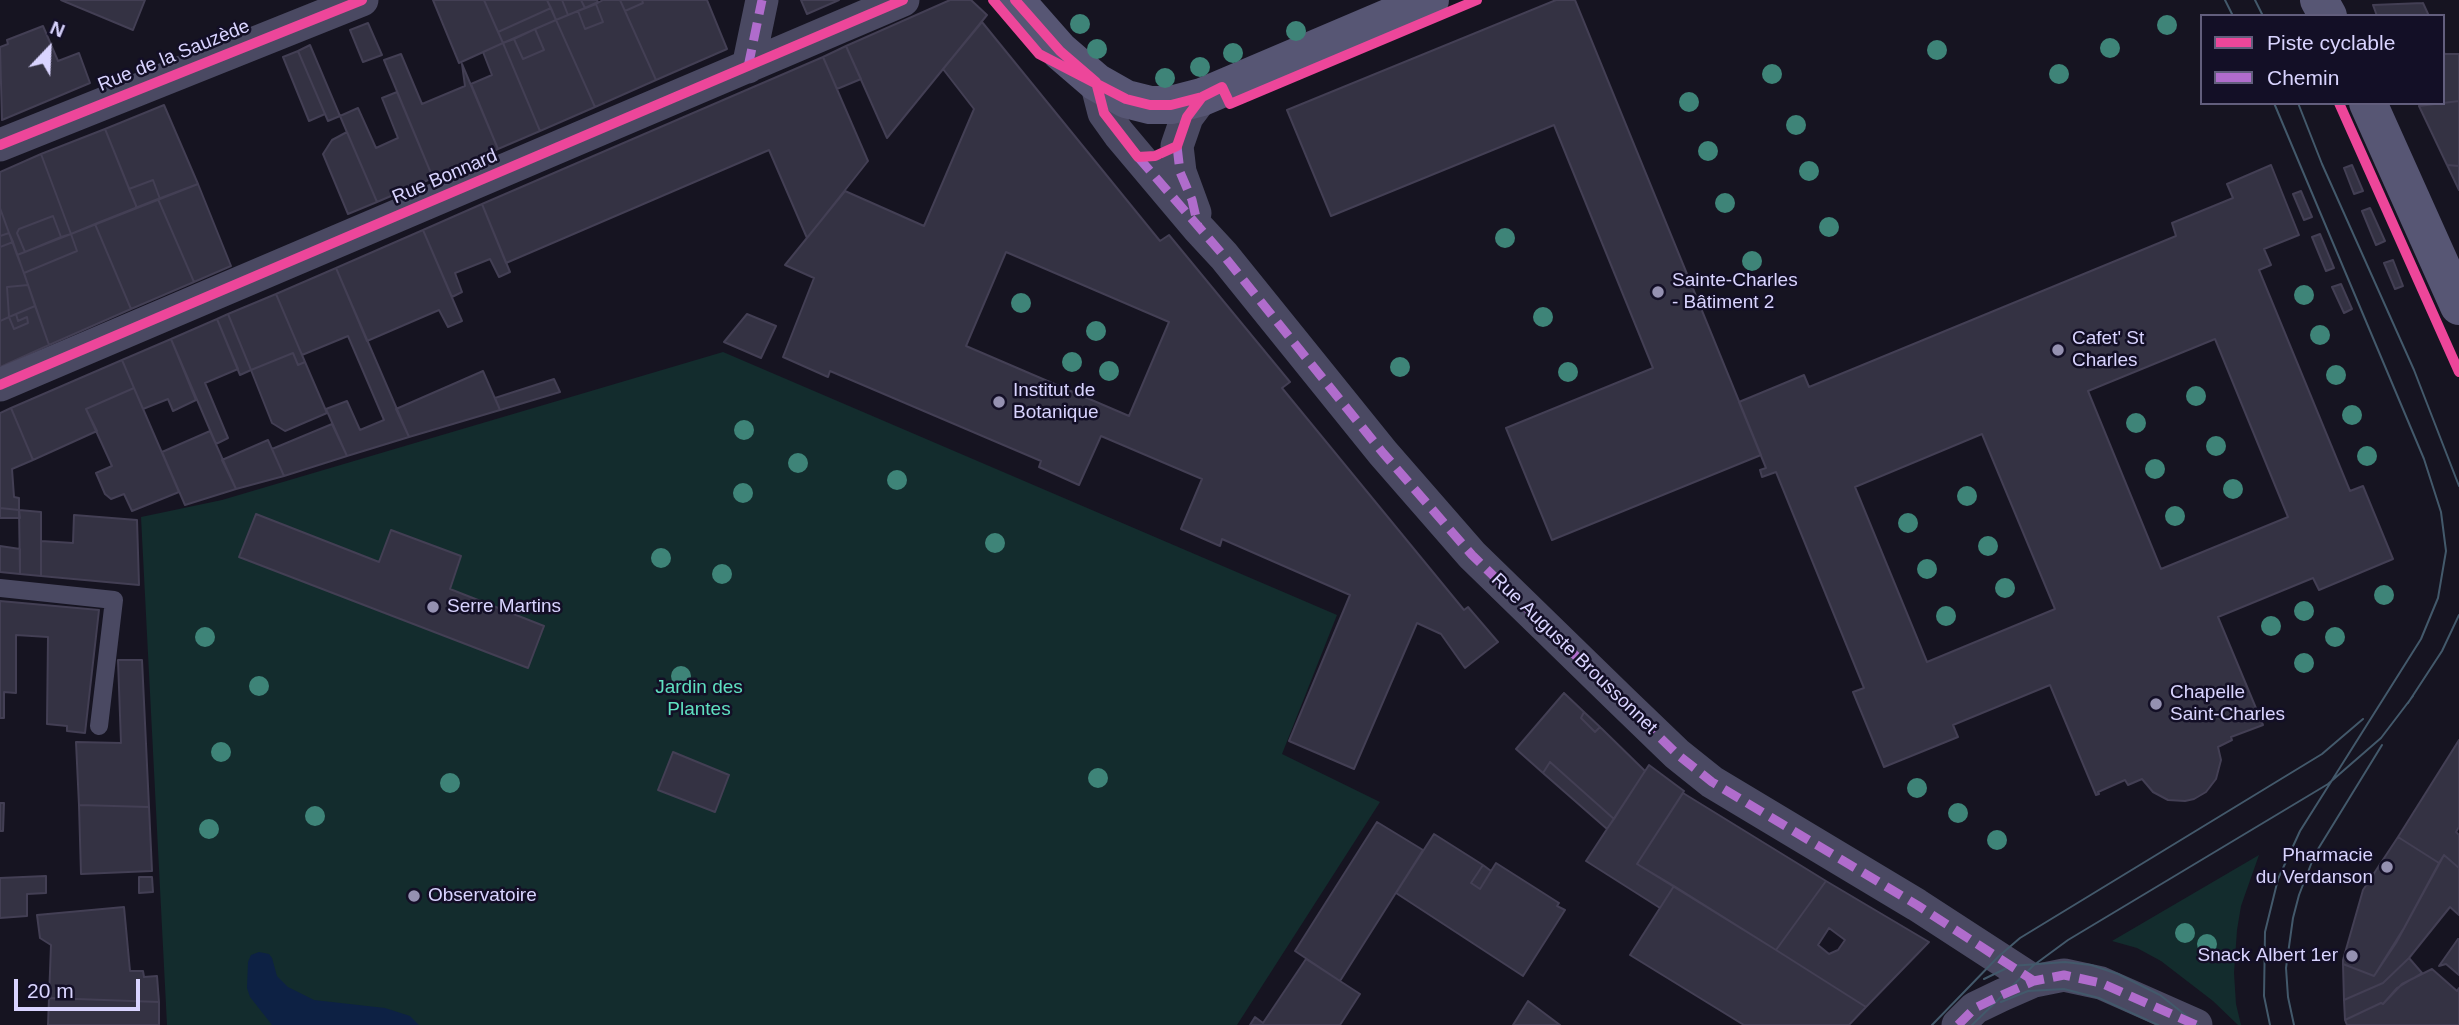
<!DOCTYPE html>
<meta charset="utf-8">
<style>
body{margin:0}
#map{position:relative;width:2459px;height:1025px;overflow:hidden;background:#161421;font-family:Arial,sans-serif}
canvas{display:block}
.legend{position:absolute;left:2200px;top:14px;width:245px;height:91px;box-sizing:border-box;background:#130f26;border:2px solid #625e7d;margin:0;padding:9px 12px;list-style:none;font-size:21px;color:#d9d4ff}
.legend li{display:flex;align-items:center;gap:14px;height:35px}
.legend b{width:35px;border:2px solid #625e7d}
.north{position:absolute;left:14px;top:14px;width:70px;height:70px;-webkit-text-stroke:5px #130f26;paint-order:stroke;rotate:23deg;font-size:19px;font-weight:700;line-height:28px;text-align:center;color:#d9d4ff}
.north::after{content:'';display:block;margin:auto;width:24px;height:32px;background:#d9d4ff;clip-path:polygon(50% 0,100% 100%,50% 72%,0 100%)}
.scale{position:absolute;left:14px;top:979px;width:126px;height:32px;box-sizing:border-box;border:4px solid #d9d4ff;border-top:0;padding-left:9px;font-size:21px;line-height:24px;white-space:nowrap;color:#d9d4ff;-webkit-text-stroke:5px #130f26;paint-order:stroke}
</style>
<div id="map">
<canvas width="2459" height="1025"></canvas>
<ul class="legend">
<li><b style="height:9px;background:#ed469a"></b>Piste cyclable</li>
<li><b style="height:9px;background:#b06ccc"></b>Chemin</li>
</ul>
<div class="north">N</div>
<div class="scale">20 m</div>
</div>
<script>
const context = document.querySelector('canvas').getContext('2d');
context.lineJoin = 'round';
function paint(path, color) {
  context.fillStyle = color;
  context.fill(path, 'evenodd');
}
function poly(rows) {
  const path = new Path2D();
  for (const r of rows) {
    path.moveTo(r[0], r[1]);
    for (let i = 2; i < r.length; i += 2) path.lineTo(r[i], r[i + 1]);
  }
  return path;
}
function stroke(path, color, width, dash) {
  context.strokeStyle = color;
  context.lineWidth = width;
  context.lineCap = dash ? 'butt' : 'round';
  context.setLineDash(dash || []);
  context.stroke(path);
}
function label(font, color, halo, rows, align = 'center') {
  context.font = font + ' Arial,sans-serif';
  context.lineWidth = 5;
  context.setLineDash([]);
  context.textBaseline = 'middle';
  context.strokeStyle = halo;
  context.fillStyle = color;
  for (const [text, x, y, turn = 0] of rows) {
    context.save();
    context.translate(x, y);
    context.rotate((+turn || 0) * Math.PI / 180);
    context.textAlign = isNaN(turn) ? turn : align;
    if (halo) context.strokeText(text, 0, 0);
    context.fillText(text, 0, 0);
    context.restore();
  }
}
paint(poly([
 [723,352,1337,615,1282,754,1380,802,1237,1025,167,1025,141,517,222,500],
 [2259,855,2241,906,2237,930,2234,973,2236,1004,2241,1025,2238,1025,2213,1001,2161,961,2137,948,2112,941]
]), '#132c2d');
paint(poly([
 [259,952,269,954,272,958,277,976,288,987,314,1000,385,1008,410,1016,419,1025,272,1025,250,997,247,988,248,962,251,955]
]), '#0d2144');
const building = poly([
 [61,0,145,0,133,30,61,0],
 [433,0,484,0,503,43,459,63,433,0],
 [484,0,547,0,551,8,498,32,484,0],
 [547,0,562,0,568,15,556,20,547,0],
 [562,0,581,0,585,8,568,15,562,0],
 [581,0,597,0,598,2,585,8,581,0],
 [603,0,620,0,656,80,595,107,556,20,578,11,585,29,603,22,596,4,603,0],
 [620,0,642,0,643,3,625,11,620,0],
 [642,0,707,0,727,49,656,80,625,11,643,3,642,0],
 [801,0,839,0,807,14,801,0],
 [950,0,971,0,987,15,887,138,846,46,950,0],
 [1556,0,1575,0,1761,455,1552,540,1506,428,1653,368,1554,125,1331,216,1287,110,1556,0],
 [2423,3,2429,16,2377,16,2373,5,2423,3],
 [596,4,603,22,585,29,578,11,596,4],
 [551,8,556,20,503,43,498,32,551,8],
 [556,20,595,107,540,131,503,43,514,39,523,59,544,50,535,29,556,20],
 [982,22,1160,241,1169,235,1290,382,1282,388,1464,610,1468,607,1498,642,1465,668,1441,634,1417,623,1354,769,1289,741,1350,595,1222,539,1220,546,1181,529,1202,479,1101,436,1079,485,1039,467,1041,461,830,371,828,377,783,357,814,278,785,265,845,191,924,226,974,109,943,69,982,22],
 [1006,252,1169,322,1129,416,966,346,1006,252],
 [368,23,382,55,363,62,350,30,368,23],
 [43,26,58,61,79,53,90,83,2,120,0,47,8,44,7,40,43,26],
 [535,29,544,50,523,59,514,39,535,29],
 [503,43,540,131,498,149,471,84,492,75,483,52,503,43],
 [310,45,340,116,328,121,298,51,310,45],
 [846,46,861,79,837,89,823,57,846,46],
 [298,51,325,114,309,121,283,57,298,51],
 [2443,51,2445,54,2459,54,2459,101,2443,103,2443,51],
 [401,54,422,104,465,86,462,64,498,149,433,178,384,60,401,54],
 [823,57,868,161,807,238,769,150,506,263,482,204,823,57],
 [397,92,433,178,377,202,340,116,358,108,376,148,398,138,382,98,397,92],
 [2459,101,2459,166,2447,165,2419,106,2459,101],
 [164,105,198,184,160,199,153,180,129,189,105,129,164,105],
 [105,129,137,208,71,234,41,154,105,129],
 [347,132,377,202,348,214,323,154,332,140,347,132],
 [41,154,71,234,61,237,53,216,19,229,17,233,25,252,17,255,0,208,0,172,41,154],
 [2271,165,2299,235,2264,249,2271,265,2259,270,2350,491,2363,486,2393,559,2319,590,2313,578,2218,617,2263,725,2231,737,2232,740,2218,747,2221,760,2216,779,2206,792,2194,799,2185,801,2168,800,2153,792,2142,779,2128,785,2125,780,2098,792,2099,794,2096,795,2050,685,1953,725,1958,737,1884,767,1853,692,1864,688,1776,472,1762,477,1760,470,1766,468,1739,402,1804,375,1809,387,2176,236,2172,223,2233,198,2227,184,2271,165],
 [2215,339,2288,517,2161,569,2088,391,2215,339],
 [1982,434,2055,609,1927,662,1855,487,1982,434],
 [2352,165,2363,191,2354,194,2344,168,2352,165],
 [2447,165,2459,166,2459,190,2447,165],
 [153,180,160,199,137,208,129,189,153,180],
 [198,184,231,266,194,282,158,199,198,184],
 [2301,191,2312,217,2304,220,2293,194,2301,191],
 [158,199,194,282,131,309,95,224,158,199],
 [482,204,510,272,499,277,490,259,455,273,462,292,452,297,423,230,482,204],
 [0,208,9,233,0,236,0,208],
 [2370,208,2385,241,2376,245,2362,211,2370,208],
 [53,216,61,237,25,252,17,233,19,229,53,216],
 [95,224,131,309,49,345,24,273,77,251,71,234,95,224],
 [423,230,462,321,448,327,439,310,367,341,336,268,423,230],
 [9,233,13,242,0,247,0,236,9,233],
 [71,234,77,251,24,273,17,255,71,234],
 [2320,234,2334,268,2326,271,2312,237,2320,234],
 [13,242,28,285,7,287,9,317,0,321,0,247,13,242],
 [2393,260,2403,286,2395,289,2384,263,2393,260],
 [336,268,409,437,347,456,326,409,347,401,360,430,384,420,348,336,302,355,276,294,336,268],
 [2341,284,2352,309,2344,313,2332,287,2341,284],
 [28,285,35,306,9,317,7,287,28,285],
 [276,294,305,362,298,365,293,353,251,370,228,314,276,294],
 [35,306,49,345,0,367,0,321,9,317,14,329,28,323,27,317,18,321,16,314,35,306],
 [16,314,18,321,27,317,28,323,14,329,9,317,16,314],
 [228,314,251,370,240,375,217,319,228,314],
 [747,314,776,326,761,358,724,342,747,314],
 [217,319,238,369,205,383,228,438,216,444,171,339,217,319],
 [171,339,196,400,173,411,168,399,143,409,122,360,171,339],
 [293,353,298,365,305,362,327,413,285,431,272,423,251,370,293,353],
 [122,360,134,388,86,409,97,431,33,460,11,408,122,360],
 [483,371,500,410,409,437,396,409,483,371],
 [554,379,560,392,500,410,495,398,554,379],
 [134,388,179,492,132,511,124,494,111,499,105,494,96,473,112,466,86,409,134,388],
 [11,408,33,460,12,469,14,497,19,498,19,510,0,508,0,413,11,408],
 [332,424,347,456,284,476,272,449,332,424],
 [210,431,236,489,185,505,162,452,210,431],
 [268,440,284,476,236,489,222,460,268,440],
 [0,508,19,510,20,518,0,518,0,508],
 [19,510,41,512,41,576,20,574,19,510],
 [256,514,379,562,391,530,461,556,450,589,544,626,528,668,239,557,256,514],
 [74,515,137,520,139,585,41,576,41,541,73,543,74,515],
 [0,546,20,549,20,574,0,572,0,546],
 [0,601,99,610,85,733,67,731,67,726,47,724,48,637,16,635,16,693,4,692,4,718,0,718,0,601],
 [118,660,142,660,149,807,79,805,76,742,121,743,118,660],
 [1564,693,1584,712,1581,718,1595,732,1600,727,1645,771,1614,819,1550,762,1543,773,1516,749,1564,693],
 [1584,712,1600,727,1595,732,1581,718,1584,712],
 [2459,740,2459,827,2456,832,2459,835,2459,868,2444,855,2439,863,2398,837,2459,740],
 [673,752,729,775,715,812,658,790,673,752],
 [1550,762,1614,819,1607,829,1543,773,1550,762],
 [1649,765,1684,791,1637,864,1674,886,1660,908,1586,861,1649,765],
 [1683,793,1826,881,1776,950,1637,864,1683,793],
 [0,803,4,803,3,831,0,831,0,803],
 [79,805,149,807,152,871,81,874,79,805],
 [1377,822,1423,850,1340,981,1295,951,1377,822],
 [1434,834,1483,865,1471,883,1480,889,1496,863,1559,903,1557,906,1565,910,1523,976,1396,893,1434,834],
 [2398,837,2439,863,2404,928,2374,976,2343,964,2343,960,2363,890,2398,837],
 [2444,855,2459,868,2459,915,2450,907,2409,958,2383,983,2344,1000,2343,964,2374,976,2396,943,2444,855],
 [1483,865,1491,871,1480,889,1471,883,1483,865],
 [46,876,46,893,27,894,27,916,0,918,0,878,46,876],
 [139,877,152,877,153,892,139,893,139,877],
 [1826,881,1929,942,1866,1007,1776,950,1826,881],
 [1829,928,1845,940,1838,950,1829,954,1818,945,1829,928],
 [1674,886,1776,950,1866,1007,1849,1025,1744,1025,1630,955,1674,886],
 [124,907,130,971,143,971,144,977,157,976,159,1002,49,998,51,945,40,938,37,915,124,907],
 [2458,939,2459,939,2459,975,2446,964,2439,966,2458,939],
 [2409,958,2422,973,2397,988,2383,1004,2381,1003,2345,1020,2344,1000,2383,983,2409,958],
 [1306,959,1360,994,1340,1025,1250,1025,1255,1017,1263,1023,1306,959],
 [2432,969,2457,991,2459,988,2459,1025,2347,1025,2345,1020,2381,1003,2383,1004,2402,984,2432,969],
 [49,998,159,1002,159,1025,48,1025,49,998],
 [1528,1001,1560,1025,1513,1025,1528,1001]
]);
paint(building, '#343243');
stroke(building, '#433f54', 2);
stroke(poly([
 [0,588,114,600,99,726]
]), '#4a4962', 18);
stroke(poly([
 [748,67,762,0],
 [1096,82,1104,113,1119,134,1199,229,1224,256,1383,453,1472,555,1623,702,1677,754,1712,782,1917,905,2034,981],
 [0,145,362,0],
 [1195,213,1180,172,1177,146,1187,117,1202,97],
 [0,385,903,0],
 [1958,1025,1975,1008,2002,995,2034,981,2064,975,2101,983,2196,1025]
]), '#4a4962', 33);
stroke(poly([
 [1015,0,1060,51,1096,82,1126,99,1150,105,1171,105,1202,97,1430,0],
 [2319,0,2328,16],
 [2368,103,2459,306]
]), '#575674', 38);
stroke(poly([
 [2225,0,2233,16],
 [2255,0,2263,16],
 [2298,103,2322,164,2414,370,2459,486],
 [2408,703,2442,651,2459,615],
 [1984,979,2011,966,2065,962,2091,965,2118,974,2160,995,2198,1025],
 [2001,1002,2028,991,2064,989,2099,998,2158,1025],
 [1932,1025,1998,957,2020,938,2322,754,2363,719],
 [1972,1025,2034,965,2068,940,2328,784,2381,738,2413,696],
 [2270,1025,2264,996,2265,932,2278,879,2300,831,2421,639,2438,598,2446,551,2441,512,2424,459,2274,103],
 [2294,1025,2288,997,2286,968,2293,918,2299,895,2315,854,2382,745]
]), '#43596b', 2);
stroke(poly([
 [748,67,762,0],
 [1177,146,1180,172,1192,200,1198,226],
 [1138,157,1224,256,1383,453,1472,555,1677,754,1712,782,1917,905,2034,981],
 [1958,1025,1975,1008,2002,995,2034,981,2064,975,2101,983,2196,1025]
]), '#b06ccc', 9, [18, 9]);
stroke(poly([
 [993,0,1039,54,1126,99,1150,105,1171,105,1202,97,1222,87,1230,104,1477,0],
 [1015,0,1060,51,1096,82,1104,113,1138,157,1155,156,1177,146,1187,117,1202,97],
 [2339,103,2459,372],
 [0,145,362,0],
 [0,385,903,0]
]), '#ed469a', 10);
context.fillStyle = '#3e8478';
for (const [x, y] of [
 [1080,24],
 [2167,25],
 [1296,31],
 [2110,48],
 [1097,49],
 [1937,50],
 [1233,53],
 [1200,67],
 [1772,74],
 [2059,74],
 [1165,78],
 [1689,102],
 [1796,125],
 [1708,151],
 [1809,171],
 [1725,203],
 [1829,227],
 [1505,238],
 [1752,261],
 [2304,295],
 [1021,303],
 [1543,317],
 [1096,331],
 [2320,335],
 [1072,362],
 [1400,367],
 [1109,371],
 [1568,372],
 [2336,375],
 [2196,396],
 [2352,415],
 [2136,423],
 [744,430],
 [2216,446],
 [2367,456],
 [798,463],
 [2155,469],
 [897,480],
 [2233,489],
 [743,493],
 [1967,496],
 [2175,516],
 [1908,523],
 [995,543],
 [1988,546],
 [661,558],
 [1927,569],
 [722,574],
 [2005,588],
 [2384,595],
 [2304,611],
 [1946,616],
 [2271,626],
 [205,637],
 [2335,637],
 [2304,663],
 [681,676],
 [259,686],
 [221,752],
 [1098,778],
 [450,783],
 [1917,788],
 [1958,813],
 [315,816],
 [209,829],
 [1997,840],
 [2185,933],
 [2207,944]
]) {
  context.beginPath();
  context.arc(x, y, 10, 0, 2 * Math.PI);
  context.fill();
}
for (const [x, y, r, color] of [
 [1658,292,7,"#9591b1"],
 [2058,350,7,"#9591b1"],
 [999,402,7,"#9591b1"],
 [433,607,7,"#9591b1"],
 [2156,704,7,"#9591b1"],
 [2387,867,7,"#9591b1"],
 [414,896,7,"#9591b1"],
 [2352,956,7,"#9591b1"]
]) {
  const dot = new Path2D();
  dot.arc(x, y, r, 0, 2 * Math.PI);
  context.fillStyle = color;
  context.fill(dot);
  stroke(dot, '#130f26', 2.5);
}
label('19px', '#d9d4ff', '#130f26', [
 ["Rue de la Sauzède",174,56,-22],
 ["Rue Bonnard",445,177,-23],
 ["Rue Auguste Broussonnet",1574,654,44]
]);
label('19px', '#d9d4ff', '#130f26', [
 ["Sainte-Charles",1672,281],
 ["- Bâtiment 2",1672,303],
 ["Cafet' St",2072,339],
 ["Charles",2072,361],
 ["Institut de",1013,391],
 ["Botanique",1013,413],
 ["Serre Martins",447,607],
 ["Chapelle",2170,693],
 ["Saint-Charles",2170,715],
 ["Pharmacie",2373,856,"right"],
 ["du Verdanson",2373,878,"right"],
 ["Observatoire",428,896],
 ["Snack Albert 1er",2338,956,"right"]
], 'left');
label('19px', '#5fe0c0', '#130f26', [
 ["Jardin des",699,688],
 ["Plantes",699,710]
]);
</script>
